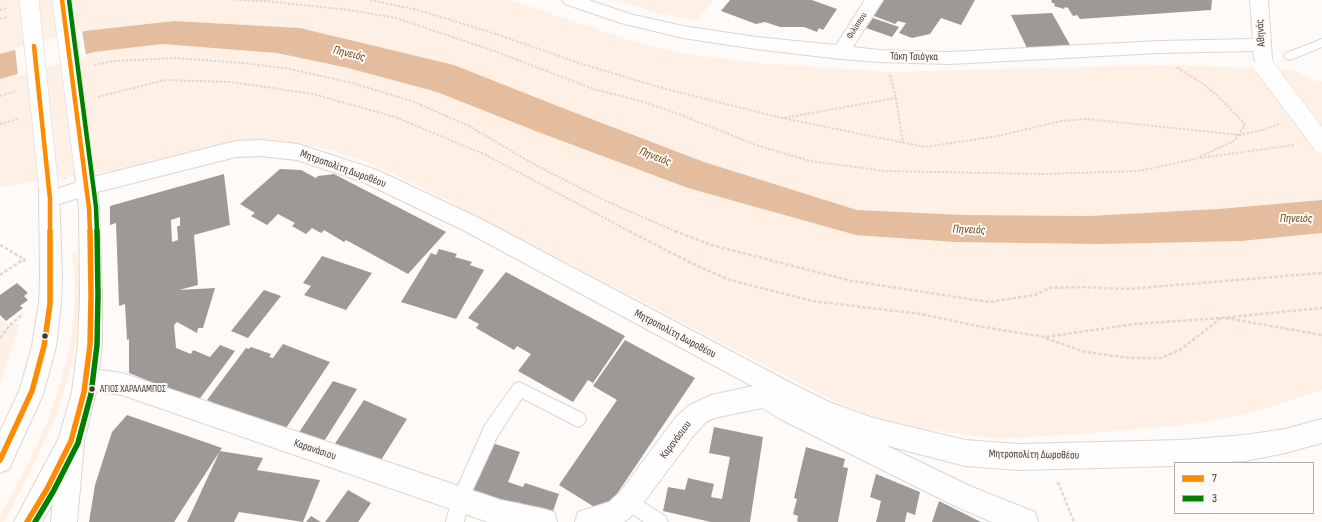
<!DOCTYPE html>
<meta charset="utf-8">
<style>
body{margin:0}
#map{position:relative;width:1322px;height:522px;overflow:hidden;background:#fdfaf8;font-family:"Sofia Sans Condensed",sans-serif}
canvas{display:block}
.legend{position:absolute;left:1174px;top:462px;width:140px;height:52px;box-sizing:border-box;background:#fefaf7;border:1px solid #b2aca8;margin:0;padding:5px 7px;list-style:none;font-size:12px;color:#403832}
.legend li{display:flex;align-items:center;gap:8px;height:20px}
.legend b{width:20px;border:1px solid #b2aca8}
</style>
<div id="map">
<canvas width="1322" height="522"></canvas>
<ul class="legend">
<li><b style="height:5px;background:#ff8c00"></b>7</li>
<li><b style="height:5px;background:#008000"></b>3</li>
</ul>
</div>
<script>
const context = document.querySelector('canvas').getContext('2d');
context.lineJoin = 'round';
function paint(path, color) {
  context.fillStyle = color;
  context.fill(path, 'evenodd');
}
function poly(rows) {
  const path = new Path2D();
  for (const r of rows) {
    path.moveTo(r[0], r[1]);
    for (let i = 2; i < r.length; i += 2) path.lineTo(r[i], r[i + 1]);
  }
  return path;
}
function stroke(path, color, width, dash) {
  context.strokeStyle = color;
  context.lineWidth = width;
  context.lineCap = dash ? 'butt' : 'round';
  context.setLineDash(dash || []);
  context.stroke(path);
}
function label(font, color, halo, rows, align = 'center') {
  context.font = font + ' "Sofia Sans Condensed",sans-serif';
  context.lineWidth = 4;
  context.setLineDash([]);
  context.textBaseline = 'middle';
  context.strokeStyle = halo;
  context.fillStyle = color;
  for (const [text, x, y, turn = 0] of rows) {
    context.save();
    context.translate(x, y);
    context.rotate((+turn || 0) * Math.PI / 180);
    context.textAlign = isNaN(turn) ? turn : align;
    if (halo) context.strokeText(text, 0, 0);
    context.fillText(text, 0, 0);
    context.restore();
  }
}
paint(poly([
 [0,0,510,0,635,42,680,53,758,63,889,72,1162,65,1291,69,1318,82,1322,81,1322,200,1218,209,1089,216,963,215,857,210,704,162,560,107,454,65,300,28,174,21,85,31,0,54],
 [617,0,714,0,697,20,660,14],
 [162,44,277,53,348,68,437,92,538,132,688,188,1101,244,1241,241,1322,233,1322,390,1249,414,1192,424,1106,432,1000,439,908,427,876,418,836,402,419,186,365,161,326,149,288,142,243,139,118,170,68,177,68,179,62,181,61,178,0,187,0,79,94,52],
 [77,252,81,280,80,310,76,343,68,379,54,420,34,464,10,511,3,522,0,522,0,516,28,464,48,420,61,380,70,344,74,312,75,281,72,254],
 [0,318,10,325,20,324,0,384]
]), '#fef0e5');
paint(poly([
 [174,21,300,28,454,65,560,107,704,162,857,210,963,215,1089,216,1218,209,1322,200,1322,233,1241,241,1101,244,955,242,856,235,688,188,538,132,437,92,348,68,277,53,162,44,94,52,0,79,0,54,85,31]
]), '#e3bd9e');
paint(poly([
 [82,30,86,56,18,76,15,48]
]), '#fdfaf8');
paint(poly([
 [730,0,812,0,837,9,823,30,819,28,817,32,804,27,780,27,765,22,756,24,721,11],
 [884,0,975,0,961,25,941,18,930,34,912,38,899,33,906,23,898,21,895,24,874,16],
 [1052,0,1212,0,1211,10,1080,19,1077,15,1073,16,1068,8,1065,7,1064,9,1054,6,1055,4,1051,2],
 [1052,13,1070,45,1027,48,1011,15],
 [873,18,899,27,892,37,866,28],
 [280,169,301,170,316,178,318,176,334,174,446,232,408,274,346,240,344,242,324,230,321,233,312,228,306,234,292,226,295,223,278,214,267,225,251,216,255,213,240,204],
 [224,174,230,225,194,235,198,285,179,290,215,288,203,328,198,328,197,333,177,322,174,325,176,348,191,354,193,350,210,357,220,345,235,351,198,401,129,373,129,339,127,340,125,304,119,306,116,223,110,225,110,206],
 [180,217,180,226,177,226,178,240,172,242,171,220],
 [439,249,457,254,455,257,472,262,470,265,484,270,456,319,401,302,431,253,436,255],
 [322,256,372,273,346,310,304,295,311,286,303,283],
 [506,272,625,336,593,383,588,380,573,402,518,371,531,354,517,346,514,350,476,328,479,324,468,318],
 [17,283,28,293,24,296,28,300,20,306,23,308,6,321,0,315,0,295],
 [264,290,281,296,248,338,231,331],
 [625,340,695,378,604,513,559,485,617,400,593,386],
 [283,344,330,362,284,431,230,409,228,412,210,405,212,402,207,400,246,348,249,349,251,347,271,354,269,357,273,358],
 [333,381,357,389,323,443,298,434],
 [364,400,407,419,374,471,330,451],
 [127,415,222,448,174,522,89,522,95,485,112,432],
 [714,427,763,437,750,522,711,522,663,511,668,487,685,490,688,478,714,484,711,497,722,499,730,457,709,453],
 [492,443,520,452,508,482,523,487,525,483,559,494,552,514,517,502,514,511,469,496],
 [806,447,845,459,843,467,848,468,838,522,799,522,797,521,798,516,793,514,797,499,794,498],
 [220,451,263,458,257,470,320,480,303,522,239,512,234,522,187,522],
 [876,474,920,492,915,515,907,512,905,522,876,522,881,501,870,497],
 [348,490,371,503,358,522,325,522],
 [939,501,981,522,932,522],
 [311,516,321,522,306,522]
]), '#9e9996');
const lane = poly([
 [1322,39,1322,47,1290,60,1286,59,1284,56,1286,53,1322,39],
 [519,382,584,414,586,419,584,424,578,427,572,424,522,398,497,437,468,500,464,522,446,522,452,499,485,425,514,384,519,382],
 [629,493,665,516,668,522,644,522,623,507,621,501,623,495,629,493]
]);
const street = poly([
 [86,368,122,373,501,500,544,509,554,512,557,522,488,522,122,395,86,390,77,387,74,379,77,371,86,368],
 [777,381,786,385,789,393,788,396,802,405,972,487,1035,512,1038,522,992,522,955,506,784,421,762,408,714,418,706,422,694,435,638,510,627,520,624,522,575,522,578,512,609,502,620,492,676,417,688,406,711,395,777,381]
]);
const secondary = poly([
 [562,0,589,0,630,14,683,26,756,37,836,45,865,0,883,0,853,47,879,50,950,52,1159,41,1253,39,1250,0,1268,0,1272,59,1269,63,1263,65,1257,63,1254,59,1253,51,1159,53,950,64,879,62,840,59,756,49,683,38,621,23,565,4,562,0],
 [260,140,298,144,377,170,481,219,793,384,829,402,873,418,965,440,1019,444,1182,440,1245,435,1285,429,1322,419,1322,443,1285,453,1245,461,1215,463,1175,463,1175,466,1019,470,965,466,873,442,813,419,465,231,363,182,297,160,260,156,236,157,97,192,50,207,43,205,40,199,43,193,97,176,236,141,260,140],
 [71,430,80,434,84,443,77,522,51,522,58,443,62,434,71,430]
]);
const primary = poly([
 [85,168,92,170,95,176,99,208,102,295,102,345,96,392,84,441,56,498,42,522,14,522,59,438,72,392,78,345,80,295,79,208,75,176,78,170,85,168],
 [49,182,56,184,59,190,62,278,61,304,56,346,44,391,41,399,9,469,0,473,0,432,20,389,32,346,39,304,40,278,39,190,42,184,49,182]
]);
stroke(lane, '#dbd6d2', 2);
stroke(street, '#dbd6d2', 2);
stroke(secondary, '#dbd6d2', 2);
stroke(primary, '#dbd6d2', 2);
stroke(poly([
 [236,0,265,1,350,10,396,18,494,51,594,89,641,101,681,115,759,146,810,161,886,171,1044,174,1139,171,1195,159,1234,141,1244,127,1244,123,1218,96,1202,83,1176,67],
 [370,0,418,10,493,33,582,64,666,89,782,118,925,147,998,136,1061,121,1087,119,1240,135,1263,130,1279,124],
 [0,10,8,8],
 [0,19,8,17],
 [94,65,115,61,176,58,243,63,290,69,352,83,412,101,469,126,539,167,606,201,677,232],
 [890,75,896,98,903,143],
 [0,96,16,91],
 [98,97,165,80,231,82,313,94,395,117,486,155,631,232],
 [784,118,896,98],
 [0,124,18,119],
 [1200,158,1294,145]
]), '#dad9d8', 2, [2.5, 1.5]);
stroke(poly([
 [629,231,691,263,727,279,812,301,921,314,977,326,1045,337,1135,324,1221,318,1322,308],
 [675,231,711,245,852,281,989,302,1035,295,1050,288,1082,287,1127,289,1322,273],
 [0,245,24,259,25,264],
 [0,275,24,259],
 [1226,318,1322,335],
 [0,338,10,325,23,314],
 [1046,338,1085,352,1129,358,1161,358,1180,350,1221,318],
 [1058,482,1074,522]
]), '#dad9d8', 2.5, [3.5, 2]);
paint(lane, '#fffefe');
paint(street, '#fffefe');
paint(secondary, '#fffefe');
paint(primary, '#fffefe');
const secondaryBridge = poly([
 [1264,66,1322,143]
]);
const primaryBridge = poly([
 [29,0,49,190],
 [62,0,85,176]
]);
stroke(secondaryBridge, '#dbd6d2', 20, []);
stroke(primaryBridge, '#dbd6d2', 20, []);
stroke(secondaryBridge, '#fffefe', 19);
stroke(primaryBridge, '#fffefe', 19);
stroke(poly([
 [62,0,89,208,90,232],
 [34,46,50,199,50,232]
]), '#ff8c00', 4.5);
stroke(poly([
 [0,460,32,391,44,346,50,304,50,231],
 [27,522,47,489,71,441,84,392,90,345,91,295,90,231]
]), '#ff8c00', 5.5);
stroke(poly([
 [69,0,96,207,97,232]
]), '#008000', 4.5);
stroke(poly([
 [35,522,53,492,78,443,91,394,97,345,98,295,97,231]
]), '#008000', 5.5);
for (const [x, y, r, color] of [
 [45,336,3.5,"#403832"],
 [92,389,3.5,"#403832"]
]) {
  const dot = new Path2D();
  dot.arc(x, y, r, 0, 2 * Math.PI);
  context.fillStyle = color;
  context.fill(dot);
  stroke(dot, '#fefaf7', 1.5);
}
label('9px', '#403832', '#fefaf7', [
 ["Φιλίππου",857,26,-57]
]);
label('10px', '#403832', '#fefaf7', [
 ["ΑΓΙΟΣ ΧΑΡΑΛΑΜΠΟΣ",100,389]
], 'left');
label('11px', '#403832', '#fefaf7', [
 ["Αθηνάς",1261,33,-94],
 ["Τάκη Τσιόγκα",914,57,1],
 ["Μητροπολίτη Δωροθέου",343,169,20],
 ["Μητροπολίτη Δωροθέου",675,334,28],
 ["Καρανάσιου",676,440,-53],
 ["Καρανάσιου",315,450,19],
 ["Μητροπολίτη Δωροθέου",1034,455,1]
]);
label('italic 12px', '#703e08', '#fefaf7', [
 ["Πηνειός",349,54,14],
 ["Πηνειός",655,157,21],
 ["Πηνειός",1296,219],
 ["Πηνειός",969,230,2]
]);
</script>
